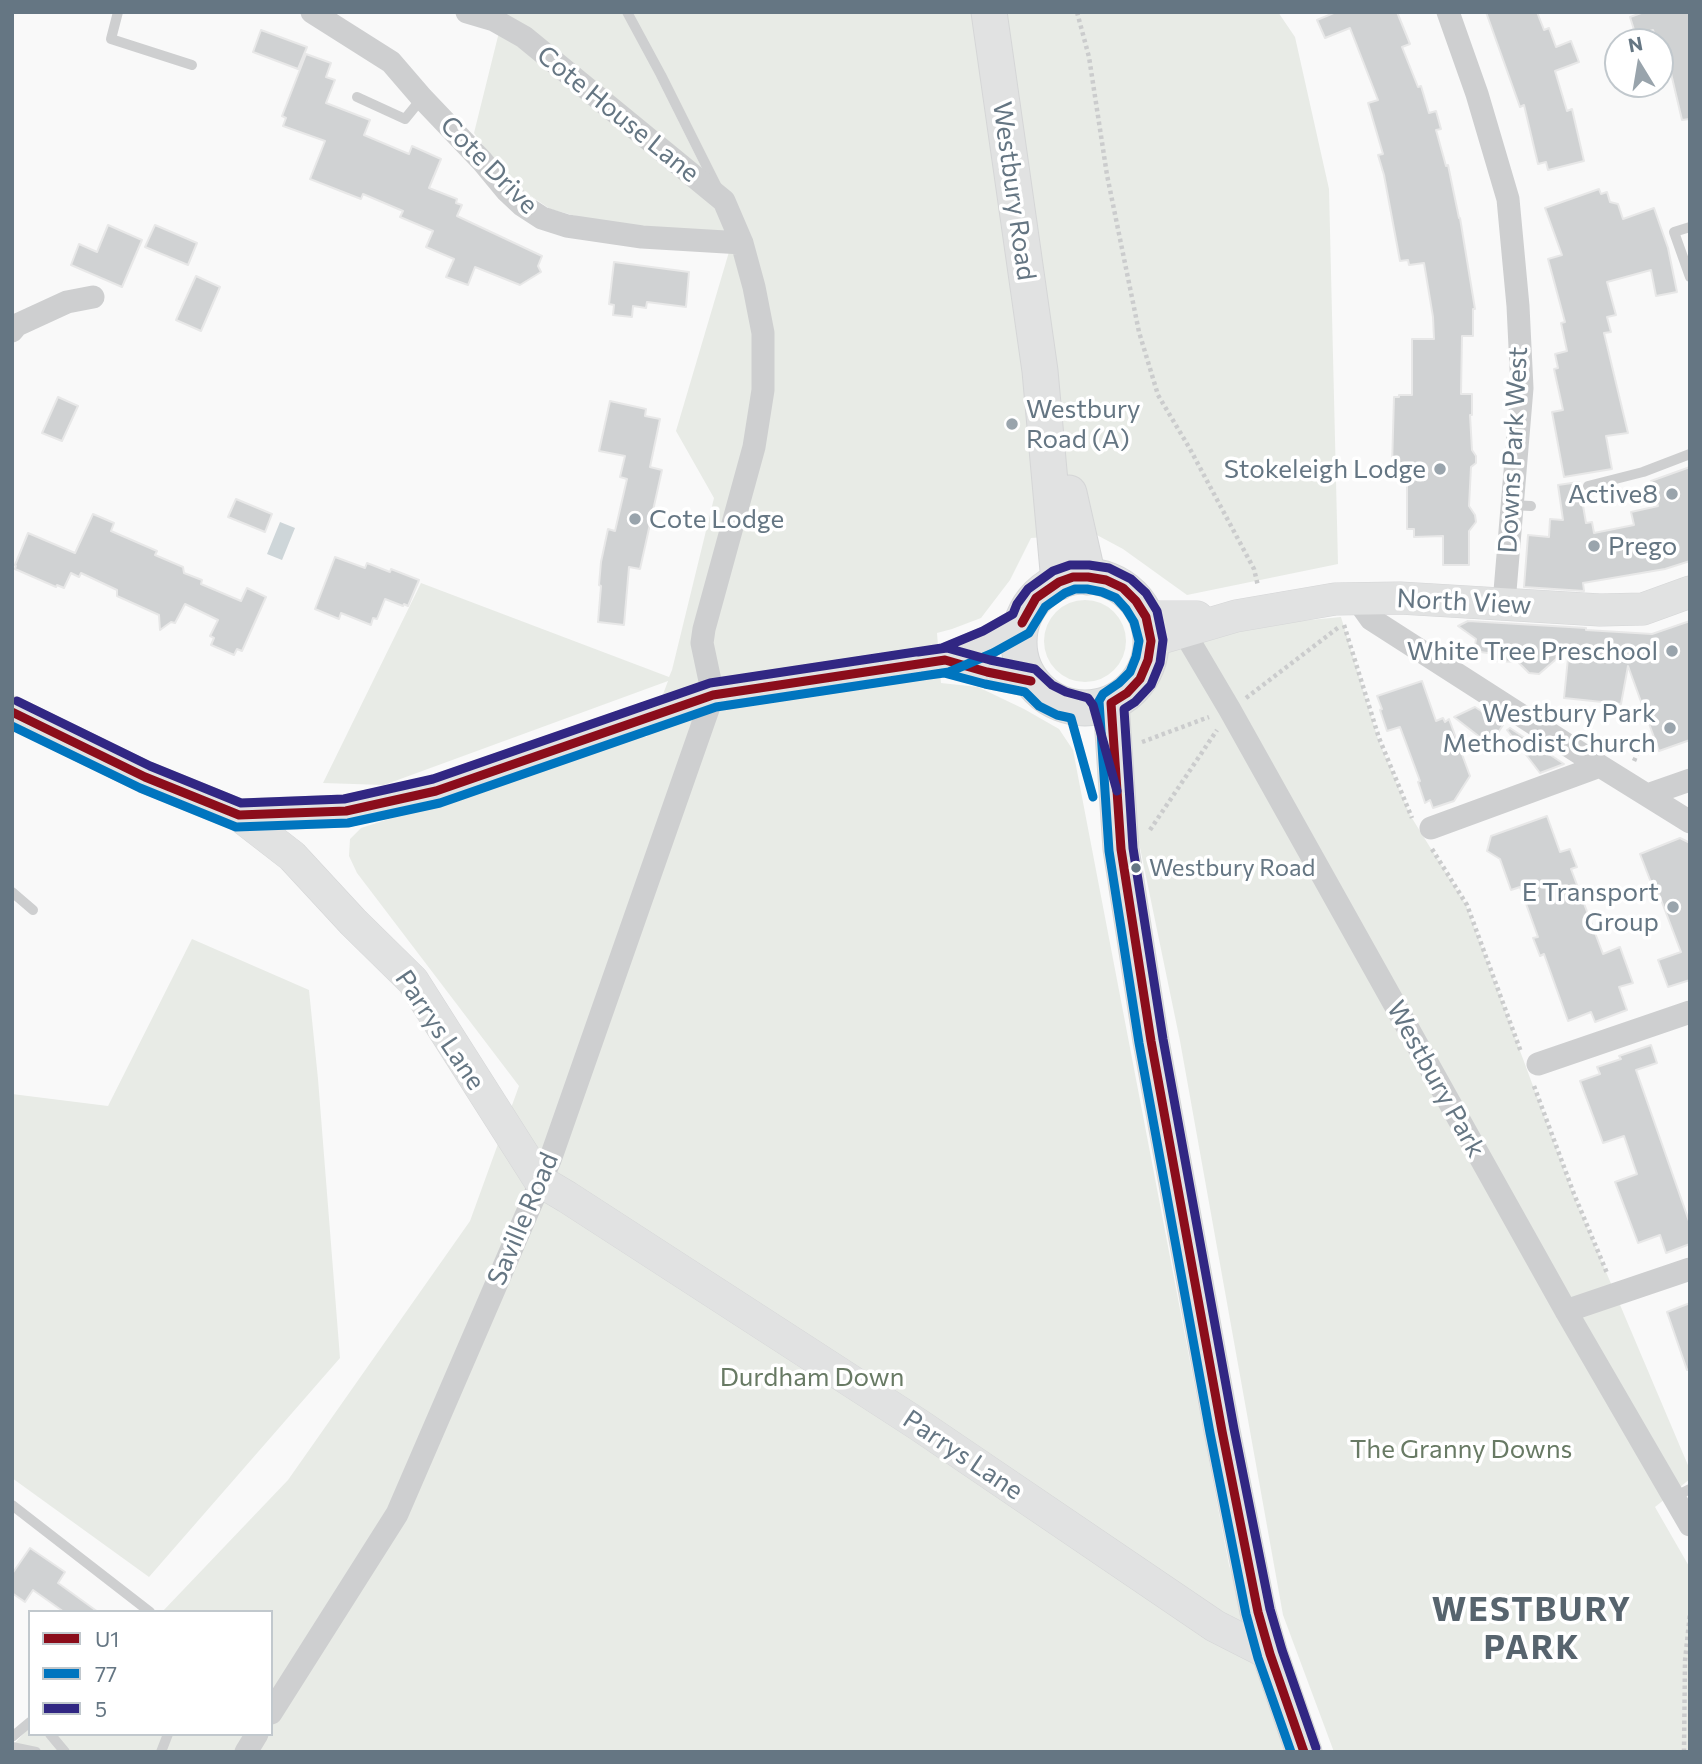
<!DOCTYPE html>
<style>
body{margin:0}
#map{position:relative;width:1702px;height:1764px;overflow:hidden;background:#f9f9f9;font-family:Commissioner,sans-serif}
canvas{display:block}
.frame{position:absolute;inset:0;border:14px solid #657683;pointer-events:none}
.legend{position:absolute;left:28px;top:1610px;width:245px;height:126px;box-sizing:border-box;background:#fff;border:2px solid #c1c8cd;margin:0;padding:9px 12px;list-style:none;font-size:21px;color:#657683}
.legend li{display:flex;align-items:center;gap:14px;height:35px}
.legend b{width:35px;border:2px solid #c1c8cd}
.north{position:absolute;left:1604px;top:28px;width:70px;height:70px;box-sizing:border-box;background:#fff;border:2px solid #c1c8cd;border-radius:50%;rotate:349deg;font-size:19px;font-weight:700;line-height:28px;text-align:center;color:#657683}
.north::after{content:'';display:block;margin:auto;width:24px;height:32px;background:#99a4ac;clip-path:polygon(50% 0,100% 100%,50% 72%,0 100%)}
</style>
<div id="map">
<canvas width="1702" height="1764"></canvas>
<div class="frame"></div>
<ul class="legend">
<li><b style="height:9px;background:#8b0d1b"></b>U1</li>
<li><b style="height:9px;background:#0075bf"></b>77</li>
<li><b style="height:9px;background:#312783"></b>5</li>
</ul>
<div class="north">N</div>
</div>
<script>
const context = document.querySelector('canvas').getContext('2d');
context.lineJoin = 'round';
function paint(path, color) {
  context.fillStyle = color;
  context.fill(path, 'evenodd');
}
function poly(rows) {
  const path = new Path2D();
  for (const r of rows) {
    if (r.length === 3) {
      path.moveTo(r[0] + r[2], r[1]);
      path.arc(r[0], r[1], r[2], 0, 2 * Math.PI);
      continue;
    }
    path.moveTo(r[0], r[1]);
    for (let i = 2; i < r.length; i += 2) path.lineTo(r[i], r[i + 1]);
  }
  return path;
}
function stroke(path, color, width, dash) {
  context.strokeStyle = color;
  context.lineWidth = width;
  context.lineCap = dash ? 'butt' : 'round';
  context.setLineDash(dash || []);
  context.stroke(path);
}
function label(font, color, halo, rows, align = 'center') {
  context.font = font + ' Commissioner,sans-serif';
  context.lineWidth = 7;
  context.setLineDash([]);
  context.textBaseline = 'middle';
  context.strokeStyle = halo;
  context.fillStyle = color;
  for (const [text, x, y, turn = 0] of rows) {
    context.save();
    context.translate(x, y);
    context.rotate((+turn || 0) * Math.PI / 180);
    context.textAlign = isNaN(turn) ? turn : align;
    if (halo) context.strokeText(text, 0, 0);
    context.fillText(text, 0, 0);
    context.restore();
  }
}
paint(poly([
 [504,12,1278,12,1295,37,1329,189,1338,564,1187,595,1123,549,1095,534,1031,538,1010,580,981,618,952,629,937,633,941,683,978,687,1024,709,1059,729,1073,750,1229,1565,1289,1752,12,1752,12,1746,30,1727,30,1734,271,1734,271,1612,162,1612,288,1480,470,1221,519,1086,357,873,349,856,350,839,361,828,642,737,647,737,668,681,384,785,323,783,421,583,669,677,672,670,714,498,676,431,734,235,605,224,550,209,510,182,474,133],
 [1085,641,41],
 [1341,617,1378,739,1410,815,1466,905,1573,1194,1690,1470,1690,1479,1655,1507,1690,1568,1690,1752,1334,1752,1283,1615,1180,1041,1114,722,1174,633],
 [192,939,309,990,318,1079,340,1358,149,1577,12,1478,12,1094,108,1106]
]), '#e8ebe6');
paint(poly([
 [280,522,295,528,282,560,267,554]
]), '#ced6d9');
const building = poly([
 [1336,12,1397,12,1410,44,1402,47,1418,87,1421,86,1429,113,1436,111,1441,129,1436,130,1446,166,1448,165,1459,218,1460,218,1475,309,1473,309,1473,336,1462,336,1461,394,1472,394,1472,415,1470,415,1472,450,1476,456,1476,463,1471,467,1469,506,1475,515,1476,522,1469,531,1469,565,1443,565,1443,536,1414,537,1414,529,1407,529,1407,467,1392,466,1394,397,1399,397,1399,395,1412,395,1412,339,1434,339,1433,317,1424,263,1409,265,1408,260,1400,261,1384,175,1378,155,1383,154,1368,103,1378,100,1350,28,1325,38,1317,20,1336,12],
 [1486,12,1537,12,1544,30,1549,28,1556,47,1571,41,1579,62,1555,71,1567,111,1572,109,1584,161,1548,170,1546,162,1538,164,1524,105,1520,107,1486,12],
 [1644,12,1690,12,1690,119,1682,120,1666,52,1661,53,1660,42,1657,42,1653,30,1636,36,1630,17,1644,12],
 [261,30,307,47,298,69,253,52,261,30],
 [306,54,331,63,326,77,335,80,326,103,370,120,364,135,409,154,412,146,441,159,429,188,457,199,456,203,462,205,457,216,542,256,538,266,541,272,520,285,475,267,468,285,446,277,454,259,426,247,433,231,400,217,403,211,363,194,361,199,310,179,325,141,283,126,286,118,282,116,306,54],
 [1599,189,1601,194,1607,192,1610,202,1618,204,1623,219,1654,208,1668,248,1677,292,1656,296,1651,270,1607,282,1616,315,1607,317,1611,332,1604,333,1628,433,1606,436,1612,469,1564,477,1552,412,1563,410,1554,369,1558,368,1555,354,1567,351,1561,323,1565,322,1548,259,1562,255,1545,208,1599,189],
 [108,225,142,240,122,287,71,265,79,244,97,252,108,225],
 [155,225,197,243,188,265,145,247,155,225],
 [614,262,689,272,686,307,647,302,646,308,633,306,632,317,613,315,614,305,609,304,614,262],
 [196,276,220,287,201,331,176,320,196,276],
 [58,397,78,406,62,441,42,433,58,397],
 [610,401,646,409,645,416,660,419,650,467,662,470,640,569,629,567,624,625,598,622,601,586,599,585,601,562,608,529,615,531,627,479,620,477,625,456,599,451,610,401],
 [1690,467,1690,561,1665,569,1583,583,1584,591,1524,587,1528,535,1549,537,1550,519,1563,520,1558,485,1579,482,1586,523,1592,522,1594,533,1634,525,1631,512,1658,506,1651,481,1690,467],
 [236,499,272,514,265,532,228,517,236,499],
 [93,514,114,523,111,531,157,551,155,555,183,567,184,573,202,580,201,584,241,601,247,588,266,597,242,651,237,649,234,655,211,645,214,638,210,636,218,620,185,604,175,623,171,622,160,630,159,615,117,596,117,590,81,573,79,577,71,573,64,588,57,585,56,587,15,569,16,566,15,565,28,533,75,553,93,514],
 [335,557,365,568,367,563,390,572,391,569,419,580,408,606,404,604,403,606,385,599,377,619,373,618,371,625,341,613,339,619,315,609,335,557],
 [1468,621,1586,628,1586,630,1652,634,1690,621,1690,740,1659,751,1628,666,1621,704,1564,698,1569,648,1539,674,1529,673,1518,662,1494,661,1494,654,1474,651,1476,639,1458,626,1468,621],
 [1422,681,1436,721,1443,718,1445,722,1449,719,1470,776,1454,801,1433,808,1430,800,1425,803,1418,782,1420,781,1400,727,1387,731,1380,710,1382,709,1377,696,1422,681],
 [1475,707,1503,725,1490,745,1454,717,1475,707],
 [1510,728,1564,764,1540,773,1507,730,1510,728],
 [1547,816,1560,852,1570,849,1577,867,1571,869,1603,954,1620,947,1633,983,1619,987,1627,1010,1595,1022,1591,1012,1568,1021,1544,954,1540,956,1533,938,1538,937,1520,887,1511,890,1500,859,1487,851,1491,836,1547,816],
 [1680,838,1690,843,1690,980,1668,987,1658,960,1681,952,1655,884,1652,885,1640,854,1680,838],
 [1651,1045,1657,1063,1636,1070,1690,1224,1690,1244,1666,1253,1660,1235,1638,1243,1615,1182,1637,1174,1624,1136,1603,1143,1580,1081,1600,1074,1597,1067,1621,1059,1619,1056,1651,1045],
 [1690,1303,1690,1369,1687,1370,1667,1312,1690,1303],
 [30,1548,65,1572,58,1583,98,1612,64,1612,33,1590,25,1602,12,1593,12,1574,30,1548]
]);
paint(building, '#d0d2d3');
stroke(building, '#e8e8e8', 2);
const secondary = poly([
 [1146,617,1197,617],
 [1151,641,1236,616,1335,599,1400,598,1600,610,1643,609,1690,592],
 [945,660,987,672,1031,681],
 [12,712,145,777,239,815,292,856,353,922,413,981,540,1181,567,1197,919,1425,1215,1626,1270,1654],
 [239,815,346,811,436,791,713,695,945,660,988,642,1022,623]
]);
const primary = poly([
 [989,12,1040,371,1059,582],
 [1069,493,1088,577],
 [1085,642,66],
 [1111,703,1121,849,1151,1041,1222,1431,1258,1612,1270,1654,1304,1752]
]);
stroke(secondary, '#d5d6d7', 33);
stroke(primary, '#d5d6d7', 37);
stroke(poly([
 [1077,12,1089,57,1107,175,1139,332,1158,395,1190,449,1254,569,1258,586],
 [1344,625,1379,738,1412,818],
 [1246,698,1339,627],
 [1142,742,1209,717],
 [1634,761,1639,750],
 [1150,830,1217,730],
 [1432,849,1467,905,1521,1052],
 [1534,1086,1574,1194,1607,1273],
 [1684,1752,1685,1661,1690,1613]
]), '#cbcccd', 4.5, [3.5, 3.5]);
stroke(poly([
 [118,12,111,39,192,65],
 [627,12,661,75,717,187],
 [357,97,405,119,422,98],
 [1690,227,1674,232,1690,277],
 [1588,486,1643,472,1690,454],
 [1512,505,1531,506],
 [12,892,33,910],
 [1674,1497,1690,1489],
 [12,1505,150,1612],
 [50,1734,65,1752],
 [12,1737,30,1722],
 [12,1747,36,1752],
 [161,1752,168,1734]
]), '#cecfd0', 10);
stroke(poly([
 [312,12,391,62,422,98,482,161,506,190,522,205,542,218,567,226,642,237,742,243],
 [1448,12,1477,94,1508,199,1518,306,1522,388,1504,603],
 [12,331,17,325,67,302,93,297],
 [1356,598,1371,619,1600,766,1690,822],
 [1184,632,1230,710,1566,1311,1690,1525],
 [1647,795,1690,780],
 [1431,828,1600,766],
 [1538,1064,1690,1012],
 [1566,1311,1690,1269],
 [271,1713,397,1514,550,1160,713,695,702,643,704,629,754,447,763,390,763,333,754,287,742,243,724,201,524,37,494,20,467,12],
 [246,1752,257,1734]
]), '#cecfd0', 23);
stroke(secondary, '#e1e2e2', 32);
stroke(primary, '#e1e2e2', 35);
stroke(poly([
 [1022,623,1036,598,1059,582,1073,577,1088,577,1106,580,1123,588,1136,601,1146,617,1151,641,1148,660,1140,679,1127,693,1111,703],
 [1111,703,1121,849,1151,1041,1222,1431,1258,1612,1270,1654,1304,1752],
 [12,712,145,777,239,815,346,811,436,791,713,695,945,660,987,672,1031,681]
]), '#8b0d1b', 9);
stroke(poly([
 [922,676,944,673,985,684,1025,692,1039,706,1057,715,1071,718,1093,797],
 [12,726,140,788,236,827,348,823,440,803,716,707,949,672,993,653,1029,633,1045,607,1065,593,1075,589,1087,589,1102,592,1116,598,1126,609,1134,622,1139,641,1136,657,1130,672,1119,683,1103,694,1099,701,1109,851,1139,1043,1210,1433,1246,1614,1258,1658,1291,1752]
]), '#0075bf', 9);
stroke(poly([
 [918,652,947,648,990,660,1035,669,1052,685,1066,692,1088,698,1093,705,1117,791],
 [17,701,150,766,241,803,344,799,433,779,710,683,942,648,983,631,1013,614,1017,604,1028,589,1053,571,1070,565,1089,565,1109,568,1131,579,1146,593,1157,611,1163,640,1160,663,1151,685,1135,702,1124,709,1133,848,1163,1039,1234,1429,1270,1609,1282,1650,1316,1748]
]), '#312783', 9);
for (const [x, y, r, color] of [
 [1012,424,7,"#99a4ac"],
 [1440,469,7,"#99a4ac"],
 [1672,494,7,"#99a4ac"],
 [635,519,7,"#99a4ac"],
 [1594,546,7,"#99a4ac"],
 [1672,651,7,"#99a4ac"],
 [1670,728,7,"#99a4ac"],
 [1136,868,6,"#657683"],
 [1673,907,7,"#99a4ac"]
]) {
  const dot = new Path2D();
  dot.arc(x, y, r, 0, 2 * Math.PI);
  context.fillStyle = color;
  context.fill(dot);
  stroke(dot, '#fff', 2.5);
}
label('24px', '#657683', '#fff', [
 ["Westbury Road",1149,868]
], 'left');
label('26px', '#657683', '#fff', [
 ["Cote House Lane",618,114,39],
 ["Cote Drive",489,165,45],
 ["Westbury Road",1014,191,82],
 ["Downs Park West",1513,450,-87],
 ["North View",1464,602,3],
 ["Parrys Lane",440,1030,56],
 ["Westbury Park",1436,1079,61],
 ["Saville Road",523,1219,-67],
 ["Parrys Lane",963,1455,34]
]);
label('26px', '#657683', '#fff', [
 ["Westbury",1026,409,"left"],
 ["Road (A)",1026,439,"left"],
 ["Stokeleigh Lodge",1426,469],
 ["Active8",1658,494],
 ["Cote Lodge",649,519,"left"],
 ["Prego",1608,546,"left"],
 ["White Tree Preschool",1658,651],
 ["Westbury Park",1656,713],
 ["Methodist Church",1656,743],
 ["E Transport",1659,892],
 ["Group",1659,922]
], 'right');
label('26px', '#687a64', '#fff', [
 ["Durdham Down",812,1377],
 ["The Granny Downs",1461,1449]
]);
context.letterSpacing = '2px';
label('bold 33px', '#57646e', '#fff', [
 ["WESTBURY",1532,1610],
 ["PARK",1532,1648]
]);
context.letterSpacing = '0px';
</script>
